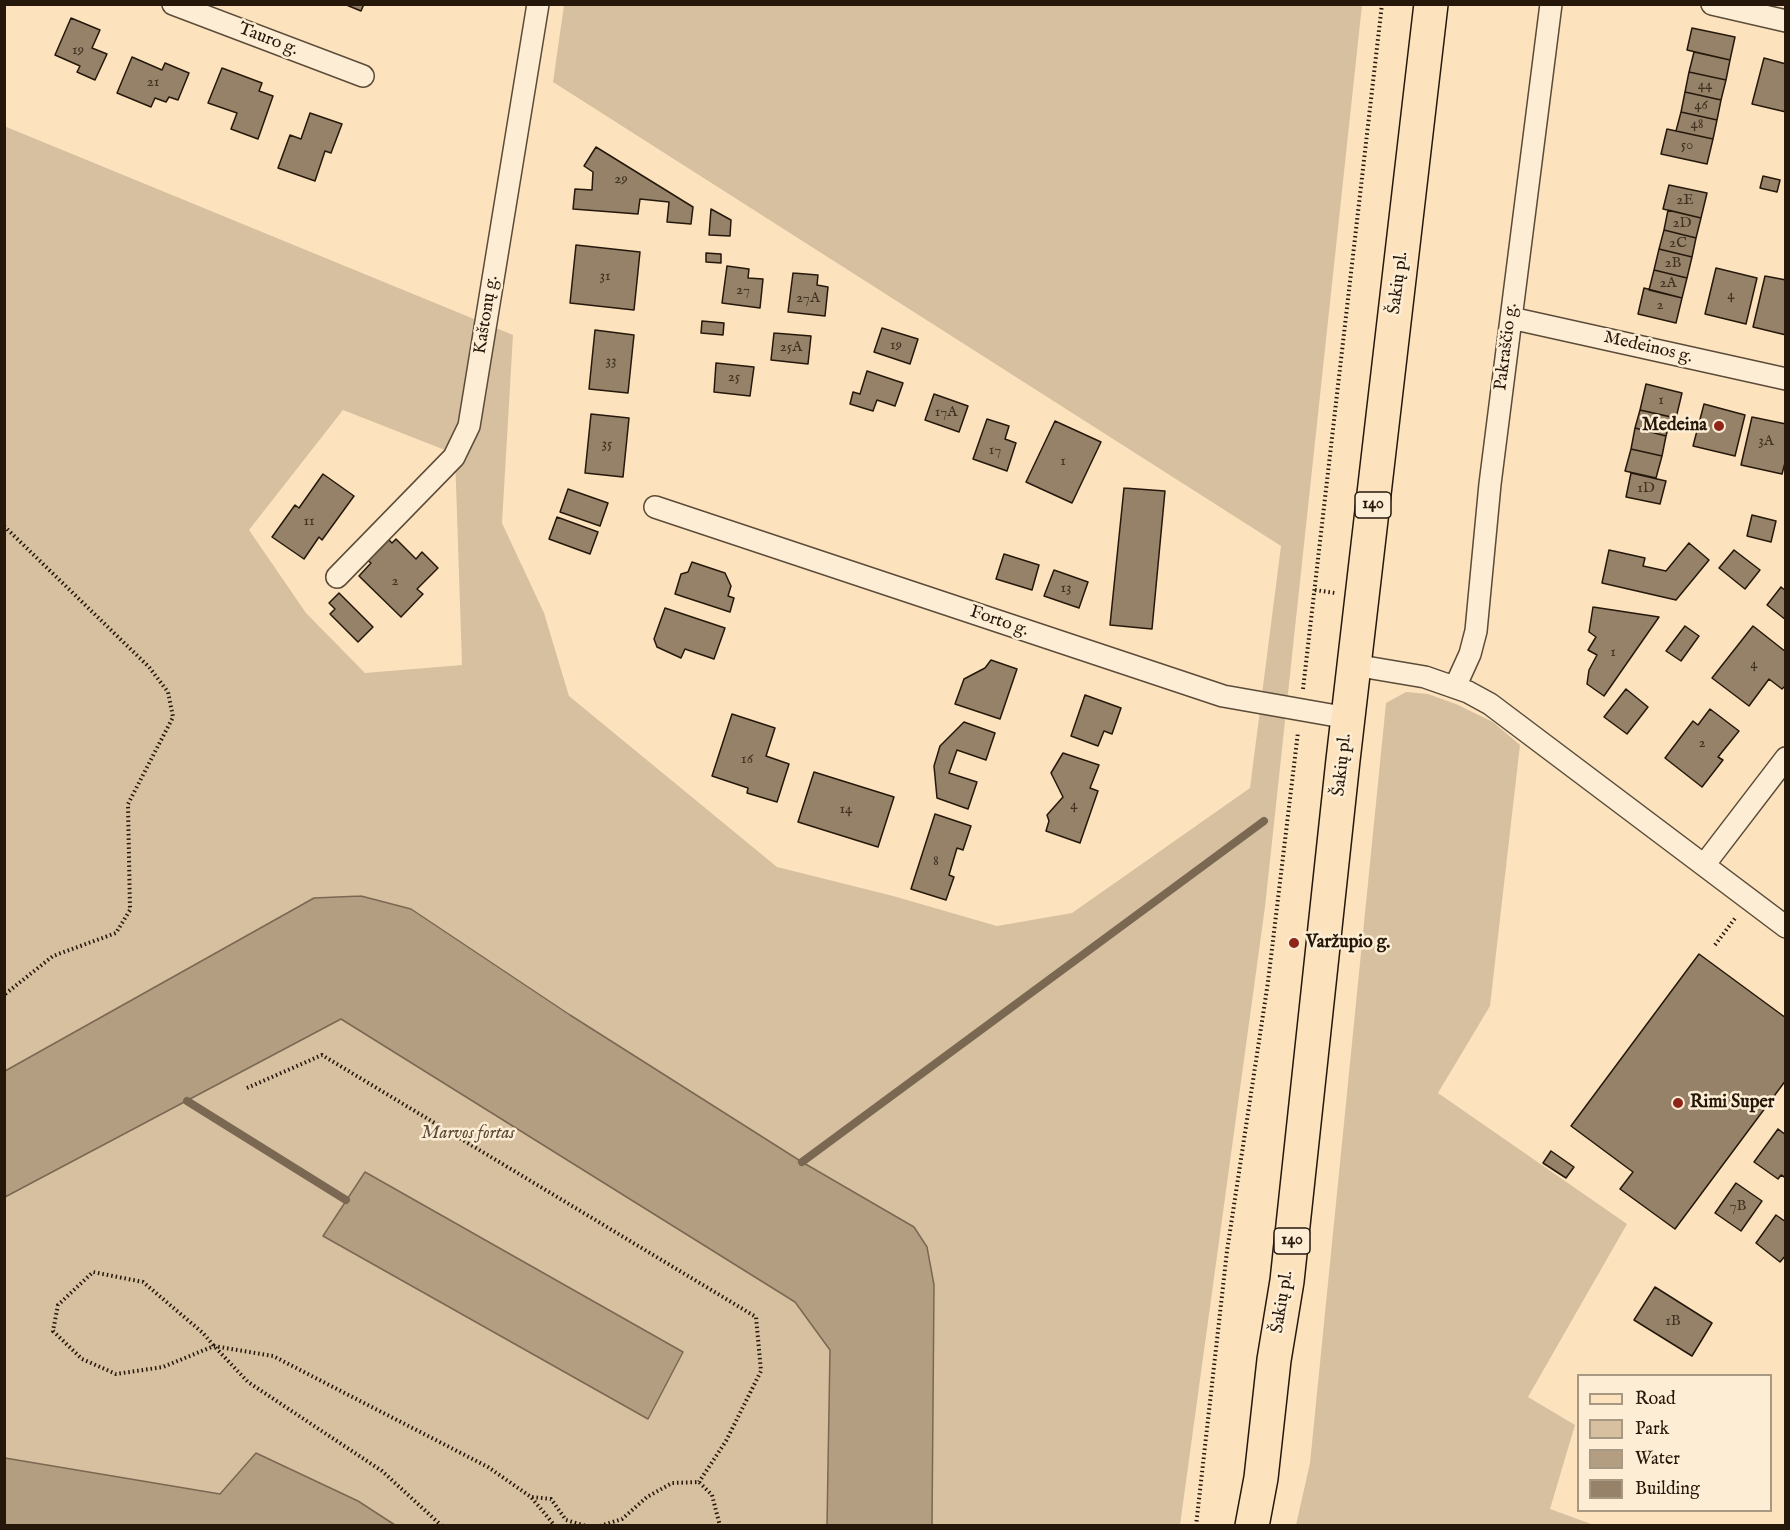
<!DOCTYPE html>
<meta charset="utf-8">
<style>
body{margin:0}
#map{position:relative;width:1790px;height:1530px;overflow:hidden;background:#fce3be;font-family:"IM FELL English",serif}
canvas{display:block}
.frame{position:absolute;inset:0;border:6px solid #25180b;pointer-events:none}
.legend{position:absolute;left:1577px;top:1374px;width:195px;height:138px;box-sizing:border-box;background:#fdedd5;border:2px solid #a79884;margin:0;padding:8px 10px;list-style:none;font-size:18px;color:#25180b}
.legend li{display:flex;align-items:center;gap:12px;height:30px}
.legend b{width:30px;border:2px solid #a79884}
</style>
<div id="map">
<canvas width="1790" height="1530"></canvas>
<div class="frame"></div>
<ul class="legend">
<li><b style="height:8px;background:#fce3be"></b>Road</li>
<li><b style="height:16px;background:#d7c0a0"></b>Park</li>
<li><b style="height:16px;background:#b39e81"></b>Water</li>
<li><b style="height:16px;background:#958268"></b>Building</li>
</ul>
</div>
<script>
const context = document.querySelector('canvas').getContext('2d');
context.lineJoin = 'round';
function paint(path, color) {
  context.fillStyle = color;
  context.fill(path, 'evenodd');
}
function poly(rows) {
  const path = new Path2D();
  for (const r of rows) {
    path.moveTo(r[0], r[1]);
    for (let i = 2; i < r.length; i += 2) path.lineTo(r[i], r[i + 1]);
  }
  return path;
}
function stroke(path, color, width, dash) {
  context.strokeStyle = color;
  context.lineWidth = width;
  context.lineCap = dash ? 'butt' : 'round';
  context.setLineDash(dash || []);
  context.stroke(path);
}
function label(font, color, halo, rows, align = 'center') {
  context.font = font + ' "IM FELL English",serif';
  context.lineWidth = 5;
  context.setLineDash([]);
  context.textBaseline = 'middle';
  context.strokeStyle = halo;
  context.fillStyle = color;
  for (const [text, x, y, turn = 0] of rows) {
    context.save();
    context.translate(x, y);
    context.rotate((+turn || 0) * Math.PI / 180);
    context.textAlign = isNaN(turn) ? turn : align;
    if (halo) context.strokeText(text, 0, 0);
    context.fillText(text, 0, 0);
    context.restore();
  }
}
paint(poly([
 [564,5,1362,5,1265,907,1180,1525,5,1525,4,126,513,335,502,523,544,613,569,696,777,867,893,896,997,926,1072,913,1250,788,1281,546,553,82],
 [343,410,455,454,462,665,365,673,306,613,249,530],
 [1406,692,1428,694,1456,704,1493,722,1520,745,1490,1006,1438,1093,1627,1224,1528,1397,1575,1425,1550,1509,1594,1525,1296,1525,1310,1463,1386,703]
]), '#d7c0a0');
const water = poly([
 [361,896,411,909,570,1015,802,1162,914,1227,927,1247,934,1285,932,1525,827,1525,830,1350,795,1302,341,1019,5,1197,5,1071,314,898,361,896],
 [365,1172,683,1352,648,1419,323,1236,365,1172],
 [256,1453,358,1501,395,1525,5,1525,5,1458,220,1494,256,1453]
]);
paint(water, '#b39e81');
stroke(water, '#7a6852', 1.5);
stroke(poly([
 [187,1101,346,1200],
 [802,1162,1264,821]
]), '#7a6852', 8);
const building = poly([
 [344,4,364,4,361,11,344,4],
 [71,18,100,30,92,48,107,54,95,80,77,72,80,66,55,55,71,18],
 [1692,28,1735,37,1730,60,1687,50,1692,28],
 [1694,52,1730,60,1726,80,1689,72,1694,52],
 [132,57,162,70,165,63,189,73,178,100,169,97,166,102,155,98,151,107,117,93,132,57],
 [1764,58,1786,64,1786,112,1752,104,1764,58],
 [222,68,262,83,259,91,273,96,258,139,231,129,237,113,208,103,222,68],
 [1689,72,1726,80,1721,100,1685,92,1689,72],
 [1685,92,1721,100,1717,120,1681,112,1685,92],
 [1681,112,1717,120,1713,139,1676,131,1681,112],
 [310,113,342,124,331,153,325,151,315,181,278,168,290,135,301,139,310,113],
 [1667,129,1713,139,1707,164,1661,154,1667,129],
 [596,147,693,207,691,224,667,222,669,202,640,199,638,214,573,209,575,189,592,190,593,172,584,166,596,147],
 [1763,176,1780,180,1777,192,1760,188,1763,176],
 [1669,185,1707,193,1701,218,1663,209,1669,185],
 [711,209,731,220,730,236,709,235,711,209],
 [1668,210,1701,218,1696,238,1664,230,1668,210],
 [1664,230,1696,238,1692,257,1659,249,1664,230],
 [576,245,640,252,634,310,570,303,576,245],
 [1659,249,1692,257,1687,278,1654,270,1659,249],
 [706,253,721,254,721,263,706,262,706,253],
 [727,266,749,269,748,278,763,279,760,308,722,303,727,266],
 [1716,268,1757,278,1746,324,1705,314,1716,268],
 [1654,270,1687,278,1682,298,1649,290,1654,270],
 [793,273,818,275,817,285,828,287,825,316,788,312,793,273],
 [1765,276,1786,280,1786,335,1753,327,1765,276],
 [1644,288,1682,298,1676,323,1638,314,1644,288],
 [702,321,724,323,723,335,701,333,702,321],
 [882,328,918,339,910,364,874,352,882,328],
 [595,330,634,335,628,393,589,389,595,330],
 [774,333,811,336,808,364,771,360,774,333],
 [716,363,754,367,750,396,714,392,716,363],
 [867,371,903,383,895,406,877,400,873,411,850,404,853,392,860,394,867,371],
 [1646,384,1682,393,1676,418,1640,410,1646,384],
 [934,394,968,406,959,432,925,420,934,394],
 [1704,404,1745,415,1735,456,1693,446,1704,404],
 [1640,410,1671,417,1666,436,1635,428,1640,410],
 [591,414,629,418,623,477,585,473,591,414],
 [1752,417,1786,424,1786,459,1782,474,1741,465,1752,417],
 [987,419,1009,426,1005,439,1016,443,1007,471,973,459,987,419],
 [1055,421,1101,442,1072,503,1026,482,1055,421],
 [1635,428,1666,436,1662,456,1631,449,1635,428],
 [1631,449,1662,456,1656,478,1625,471,1631,449],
 [1631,473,1666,481,1660,504,1626,497,1631,473],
 [323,474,354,496,322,540,319,537,304,559,272,537,295,505,299,508,323,474],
 [1124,488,1165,491,1152,629,1110,625,1124,488],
 [568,489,608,503,600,526,560,512,568,489],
 [1752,515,1776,521,1771,542,1747,536,1752,515],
 [557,517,598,532,590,554,549,539,557,517],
 [388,539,392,543,396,539,416,559,422,552,438,568,417,589,423,594,401,617,359,576,371,563,367,560,388,539],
 [1689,543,1709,560,1676,600,1602,583,1609,550,1645,558,1643,566,1666,571,1689,543],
 [1734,550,1760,570,1745,589,1719,568,1734,550],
 [1004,554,1039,565,1032,590,996,579,1004,554],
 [692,562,725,573,731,586,728,596,734,598,730,612,675,594,681,574,688,572,692,562],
 [1054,570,1088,582,1079,608,1044,596,1054,570],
 [1781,587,1786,591,1786,620,1767,605,1781,587],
 [339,593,373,627,358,642,330,614,335,609,329,603,339,593],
 [1593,607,1659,617,1604,696,1587,684,1589,670,1597,655,1588,650,1596,637,1589,632,1593,607],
 [665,608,725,628,714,659,685,649,681,658,657,647,654,639,665,608],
 [1685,626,1699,636,1681,661,1666,651,1685,626],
 [1753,626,1786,652,1786,685,1782,689,1769,679,1749,706,1712,678,1753,626],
 [991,660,1017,669,1000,719,955,704,964,679,985,668,991,660],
 [1626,689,1648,707,1627,734,1604,717,1626,689],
 [1085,695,1121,708,1112,734,1104,731,1098,746,1071,736,1085,695],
 [1710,709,1739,731,1718,757,1723,760,1702,787,1665,758,1693,721,1698,725,1710,709],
 [732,714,775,728,766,756,789,764,777,802,747,793,748,788,712,776,732,714],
 [964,722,995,733,986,760,957,750,949,773,977,782,968,809,937,798,934,766,940,746,964,722],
 [1063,753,1099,765,1090,788,1098,791,1080,843,1046,831,1049,821,1047,815,1063,797,1051,773,1063,753],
 [814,772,894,797,878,847,798,822,814,772],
 [935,814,971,826,963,850,957,848,949,875,954,877,946,900,911,889,935,814],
 [1699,954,1786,1018,1786,1080,1675,1229,1620,1189,1633,1172,1571,1126,1699,954],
 [1778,1129,1786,1135,1786,1178,1781,1175,1778,1179,1754,1162,1778,1129],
 [1551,1151,1574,1167,1566,1178,1543,1163,1551,1151],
 [1736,1183,1762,1201,1741,1231,1715,1213,1736,1183],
 [1776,1215,1786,1222,1786,1255,1780,1262,1756,1243,1776,1215],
 [1655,1287,1712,1323,1692,1356,1634,1320,1655,1287]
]);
paint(building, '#958268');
stroke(building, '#25180b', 1.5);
const street = poly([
 [173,4,363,76],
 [1712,4,1786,21],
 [1511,318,1786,379],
 [655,507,1223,696,1348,718],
 [337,577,454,457,469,426,538,4],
 [1354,665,1425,677,1468,692,1490,704,1786,927],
 [1455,687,1470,654,1476,631,1490,484,1551,4],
 [1704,865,1786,758]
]);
const primary = poly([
 [1252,1526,1261,1478,1274,1360,1287,1281,1343,760,1431,4]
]);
stroke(street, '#5b4b38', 24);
stroke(primary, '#25180b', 36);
stroke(poly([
 [4,526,149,667,168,692,173,717,128,804,130,910,116,933,53,956,4,995],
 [1315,590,1335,593],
 [1303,689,1382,4],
 [1715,945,1736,917],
 [247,1088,322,1055,756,1317,761,1371,726,1441,699,1482],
 [532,1497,551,1499,566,1520,586,1526],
 [442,1526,382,1471,248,1382,214,1346,203,1333,143,1282,93,1272,58,1305,53,1331,82,1359,116,1374,163,1367,214,1346,273,1356,488,1467,531,1497,555,1526],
 [600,1526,622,1519,647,1497,672,1483,699,1482,712,1495,720,1526],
 [1196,1526,1227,1251,1268,982,1298,732]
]), '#25180b', 4, [1.5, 3]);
stroke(street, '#fdedd5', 21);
stroke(primary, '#fce3be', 33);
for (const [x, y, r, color] of [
 [1719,426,6,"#8f2418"],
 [1294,943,6,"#8f2418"],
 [1678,1103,6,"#8f2418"]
]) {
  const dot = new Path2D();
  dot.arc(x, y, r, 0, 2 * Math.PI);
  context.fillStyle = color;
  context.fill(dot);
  stroke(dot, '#fdedd5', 2);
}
label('15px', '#413222', null, [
 ["19",78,51],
 ["21",153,83],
 ["44",1705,86],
 ["46",1701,106],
 ["48",1697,125],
 ["50",1687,146],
 ["29",621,180],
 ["2E",1685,201],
 ["2D",1682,224],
 ["2C",1678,244],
 ["2B",1673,264],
 ["31",605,277],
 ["2A",1668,284],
 ["27",743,291],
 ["4",1731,296],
 ["27A",808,299],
 ["2",1660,306],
 ["19",896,346],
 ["25A",791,348],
 ["33",611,362],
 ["25",734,378],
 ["1",1661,401],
 ["17A",946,413],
 ["3A",1766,442],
 ["35",607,445],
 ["17",995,451],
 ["1",1063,462],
 ["1D",1646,489],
 ["11",309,522],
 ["2",395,582],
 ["13",1066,589],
 ["1",1613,653],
 ["4",1754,665],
 ["2",1702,744],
 ["16",747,760],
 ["4",1074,806],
 ["14",846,810],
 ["8",936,862],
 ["7B",1738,1207],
 ["1B",1673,1322]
]);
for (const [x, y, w] of [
 [1373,505,36],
 [1292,1241,36]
]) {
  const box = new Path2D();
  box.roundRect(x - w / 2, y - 13, w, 26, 4.5);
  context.fillStyle = '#fdedd5';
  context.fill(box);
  stroke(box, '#25180b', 1.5);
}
label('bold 16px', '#25180b', null, [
 ["140",1373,505],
 ["140",1292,1241]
]);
label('18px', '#25180b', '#fdedd5', [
 ["Tauro g.",268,40,21],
 ["Šakių pl.",1399,283,-83],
 ["Kaštonų g.",487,315,-81],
 ["Pakraščio g.",1507,347,-83],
 ["Medeinos g.",1648,348,13],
 ["Forto g.",999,622,19],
 ["Šakių pl.",1343,765,-84],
 ["Šakių pl.",1283,1302,-81]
]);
label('bold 18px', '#25180b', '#fdedd5', [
 ["Medeina",1707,426,"right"],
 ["Varžupio g.",1306,943],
 ["Rimi Super",1690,1103]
], 'left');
label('italic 18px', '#5a4a38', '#fdedd5', [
 ["Marvos fortas",468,1134]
]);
</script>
